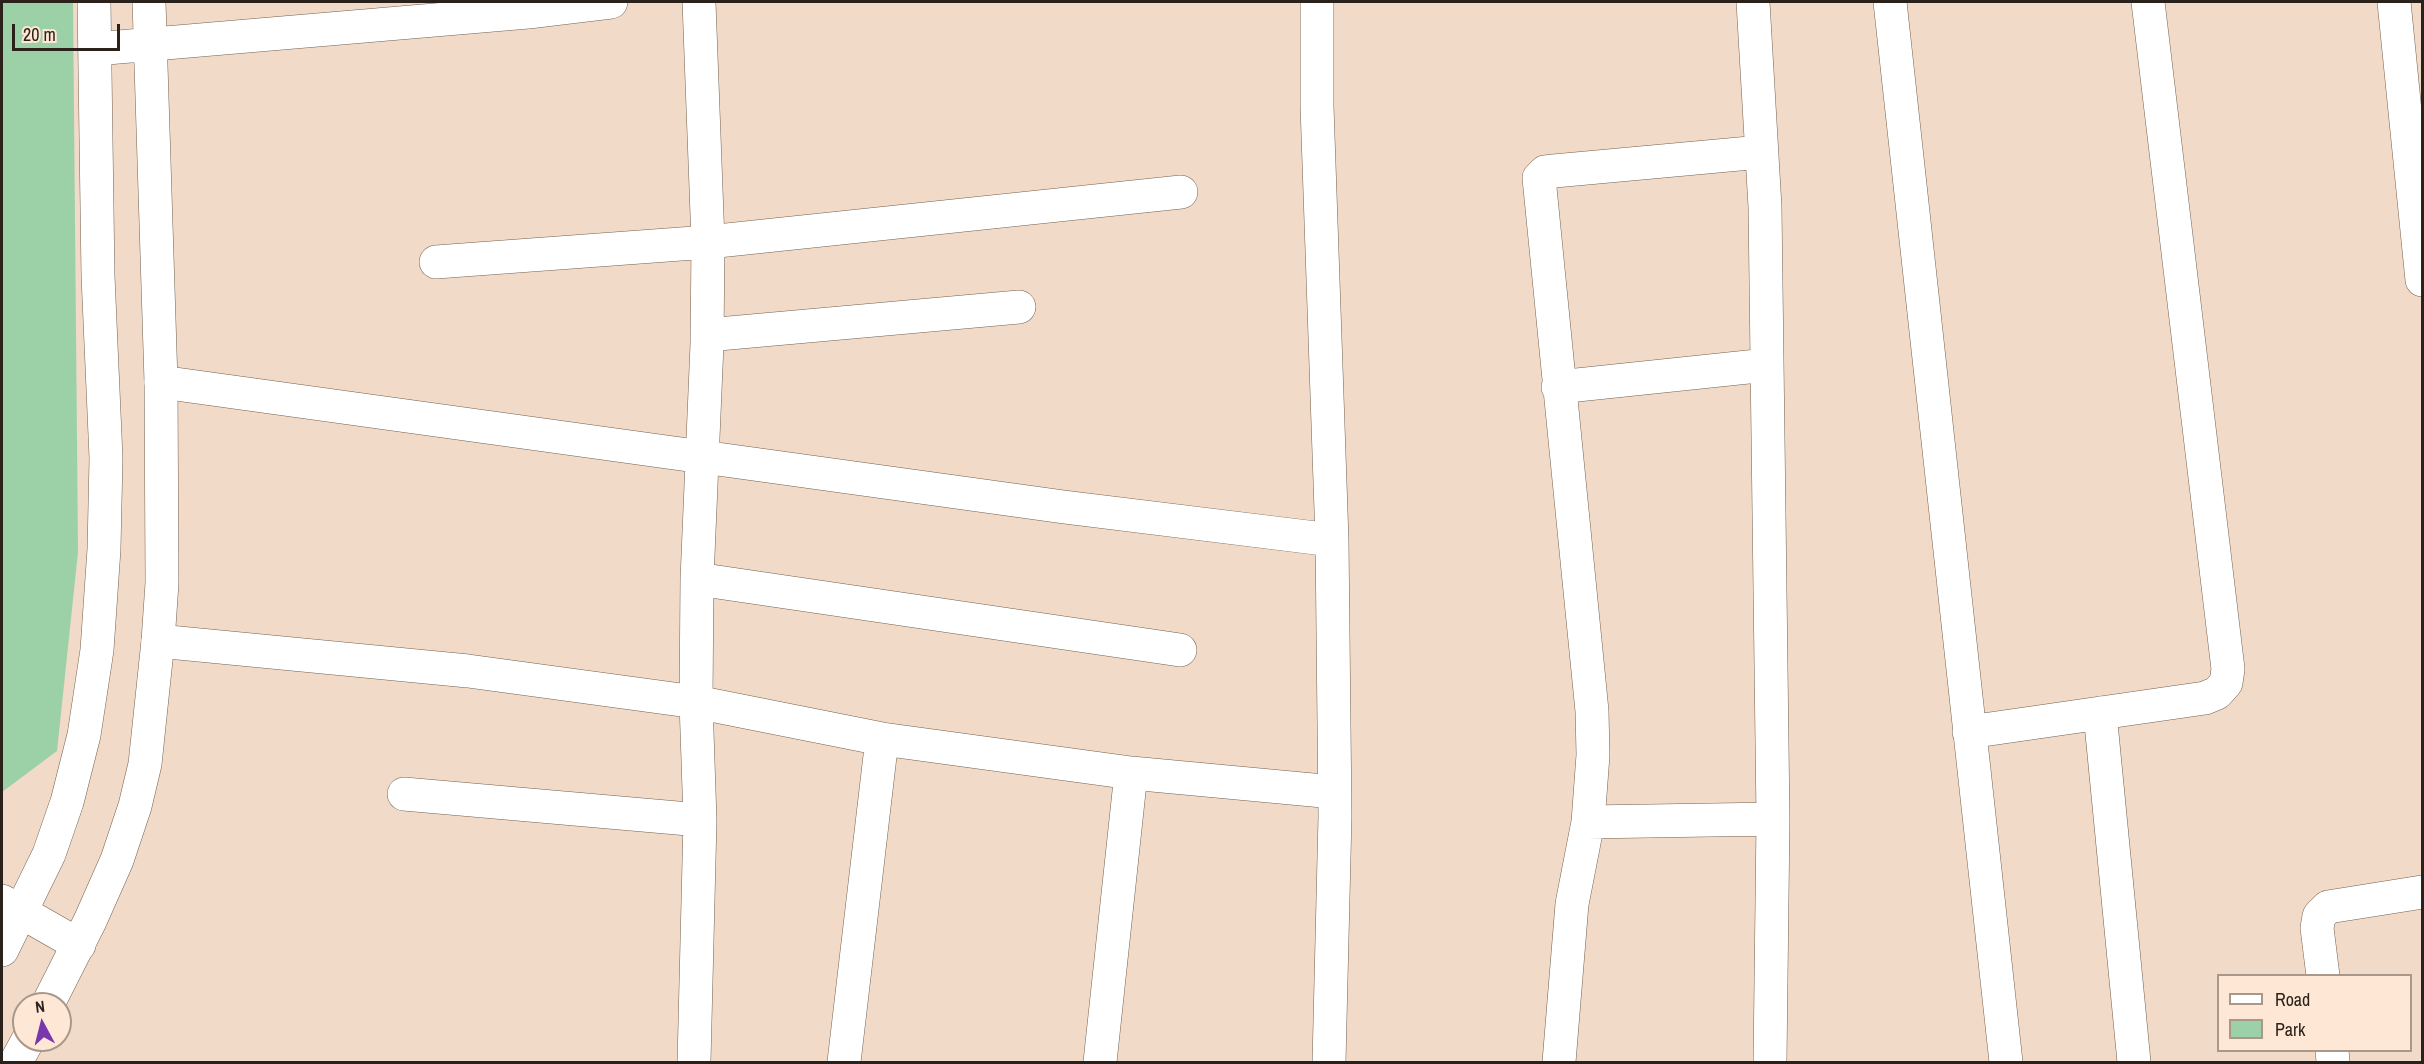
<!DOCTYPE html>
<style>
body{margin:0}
#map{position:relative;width:2424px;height:1064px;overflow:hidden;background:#f1dac7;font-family:"Archivo Narrow",sans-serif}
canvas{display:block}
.frame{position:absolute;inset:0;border:3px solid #29211a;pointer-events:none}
.legend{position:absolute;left:2217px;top:974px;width:195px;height:78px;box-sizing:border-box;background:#fee7d4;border:2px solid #a9988a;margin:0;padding:8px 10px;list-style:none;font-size:18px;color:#29211a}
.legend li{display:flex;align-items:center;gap:12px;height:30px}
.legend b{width:30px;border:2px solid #a9988a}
.north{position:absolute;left:12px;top:992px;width:60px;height:60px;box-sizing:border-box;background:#fee7d4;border:2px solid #a9988a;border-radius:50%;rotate:353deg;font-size:16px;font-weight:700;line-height:24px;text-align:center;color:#29211a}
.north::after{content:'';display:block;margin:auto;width:21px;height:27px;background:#7837ac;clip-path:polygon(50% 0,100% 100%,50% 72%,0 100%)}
.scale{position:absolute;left:12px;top:24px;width:108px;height:27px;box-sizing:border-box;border:3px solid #29211a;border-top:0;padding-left:8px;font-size:18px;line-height:21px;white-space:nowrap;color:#29211a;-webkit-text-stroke:4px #fee7d4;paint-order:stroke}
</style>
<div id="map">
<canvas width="2424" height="1064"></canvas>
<div class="frame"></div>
<ul class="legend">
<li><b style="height:8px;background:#fff"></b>Road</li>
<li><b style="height:16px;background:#9cd0a7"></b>Park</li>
</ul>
<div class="north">N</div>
<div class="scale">20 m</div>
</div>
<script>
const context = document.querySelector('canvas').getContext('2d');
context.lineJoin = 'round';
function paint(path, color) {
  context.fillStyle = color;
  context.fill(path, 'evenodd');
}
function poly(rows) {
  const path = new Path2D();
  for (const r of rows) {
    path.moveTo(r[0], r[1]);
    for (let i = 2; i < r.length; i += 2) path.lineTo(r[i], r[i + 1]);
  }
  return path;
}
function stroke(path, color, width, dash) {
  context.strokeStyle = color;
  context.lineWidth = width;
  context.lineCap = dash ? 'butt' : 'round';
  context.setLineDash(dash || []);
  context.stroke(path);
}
paint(poly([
 [2,2,73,2,78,552,57,751,2,792]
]), '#9cd0a7');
const street = poly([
 [1317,2,1317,106,1332,540,1335,816,1329,1062],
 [1753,2,1765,207,1773,819,1770,1062],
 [1890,2,2006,1062],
 [2394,2,2422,280],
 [436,262,708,242,1181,192],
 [707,335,1019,307],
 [161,382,1064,507,1332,540],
 [1558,387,1767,365],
 [697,579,1180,650],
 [158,641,468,671,696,702,882,739,1131,773,1334,792],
 [2100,713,2134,1062],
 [1969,732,2205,698,2217,693,2226,683,2228,669,2148,2],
 [404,794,700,820],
 [1588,822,1773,819],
 [2,901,79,945],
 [2323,976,2317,928,2319,916,2328,907,2422,892],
 [2332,1050,2333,1062],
 [694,1062,700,820,696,702,697,579,707,344,708,242,699,2],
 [844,1062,882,739],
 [1100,1062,1131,773],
 [1559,1062,1572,904,1588,822,1593,755,1592,711,1539,178,1545,172,1554,171,1761,152]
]);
const secondary = poly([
 [95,49,528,12,611,2],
 [2,950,49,854,67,802,84,735,97,650,104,549,106,458,98,276,94,2],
 [48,1004,90,921,117,860,135,806,145,764,158,641,162,583,161,382,149,2],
 [16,1062,28,1040]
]);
stroke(street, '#746150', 34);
stroke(secondary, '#746150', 34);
stroke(street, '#fff', 33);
stroke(secondary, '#fff', 33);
</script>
